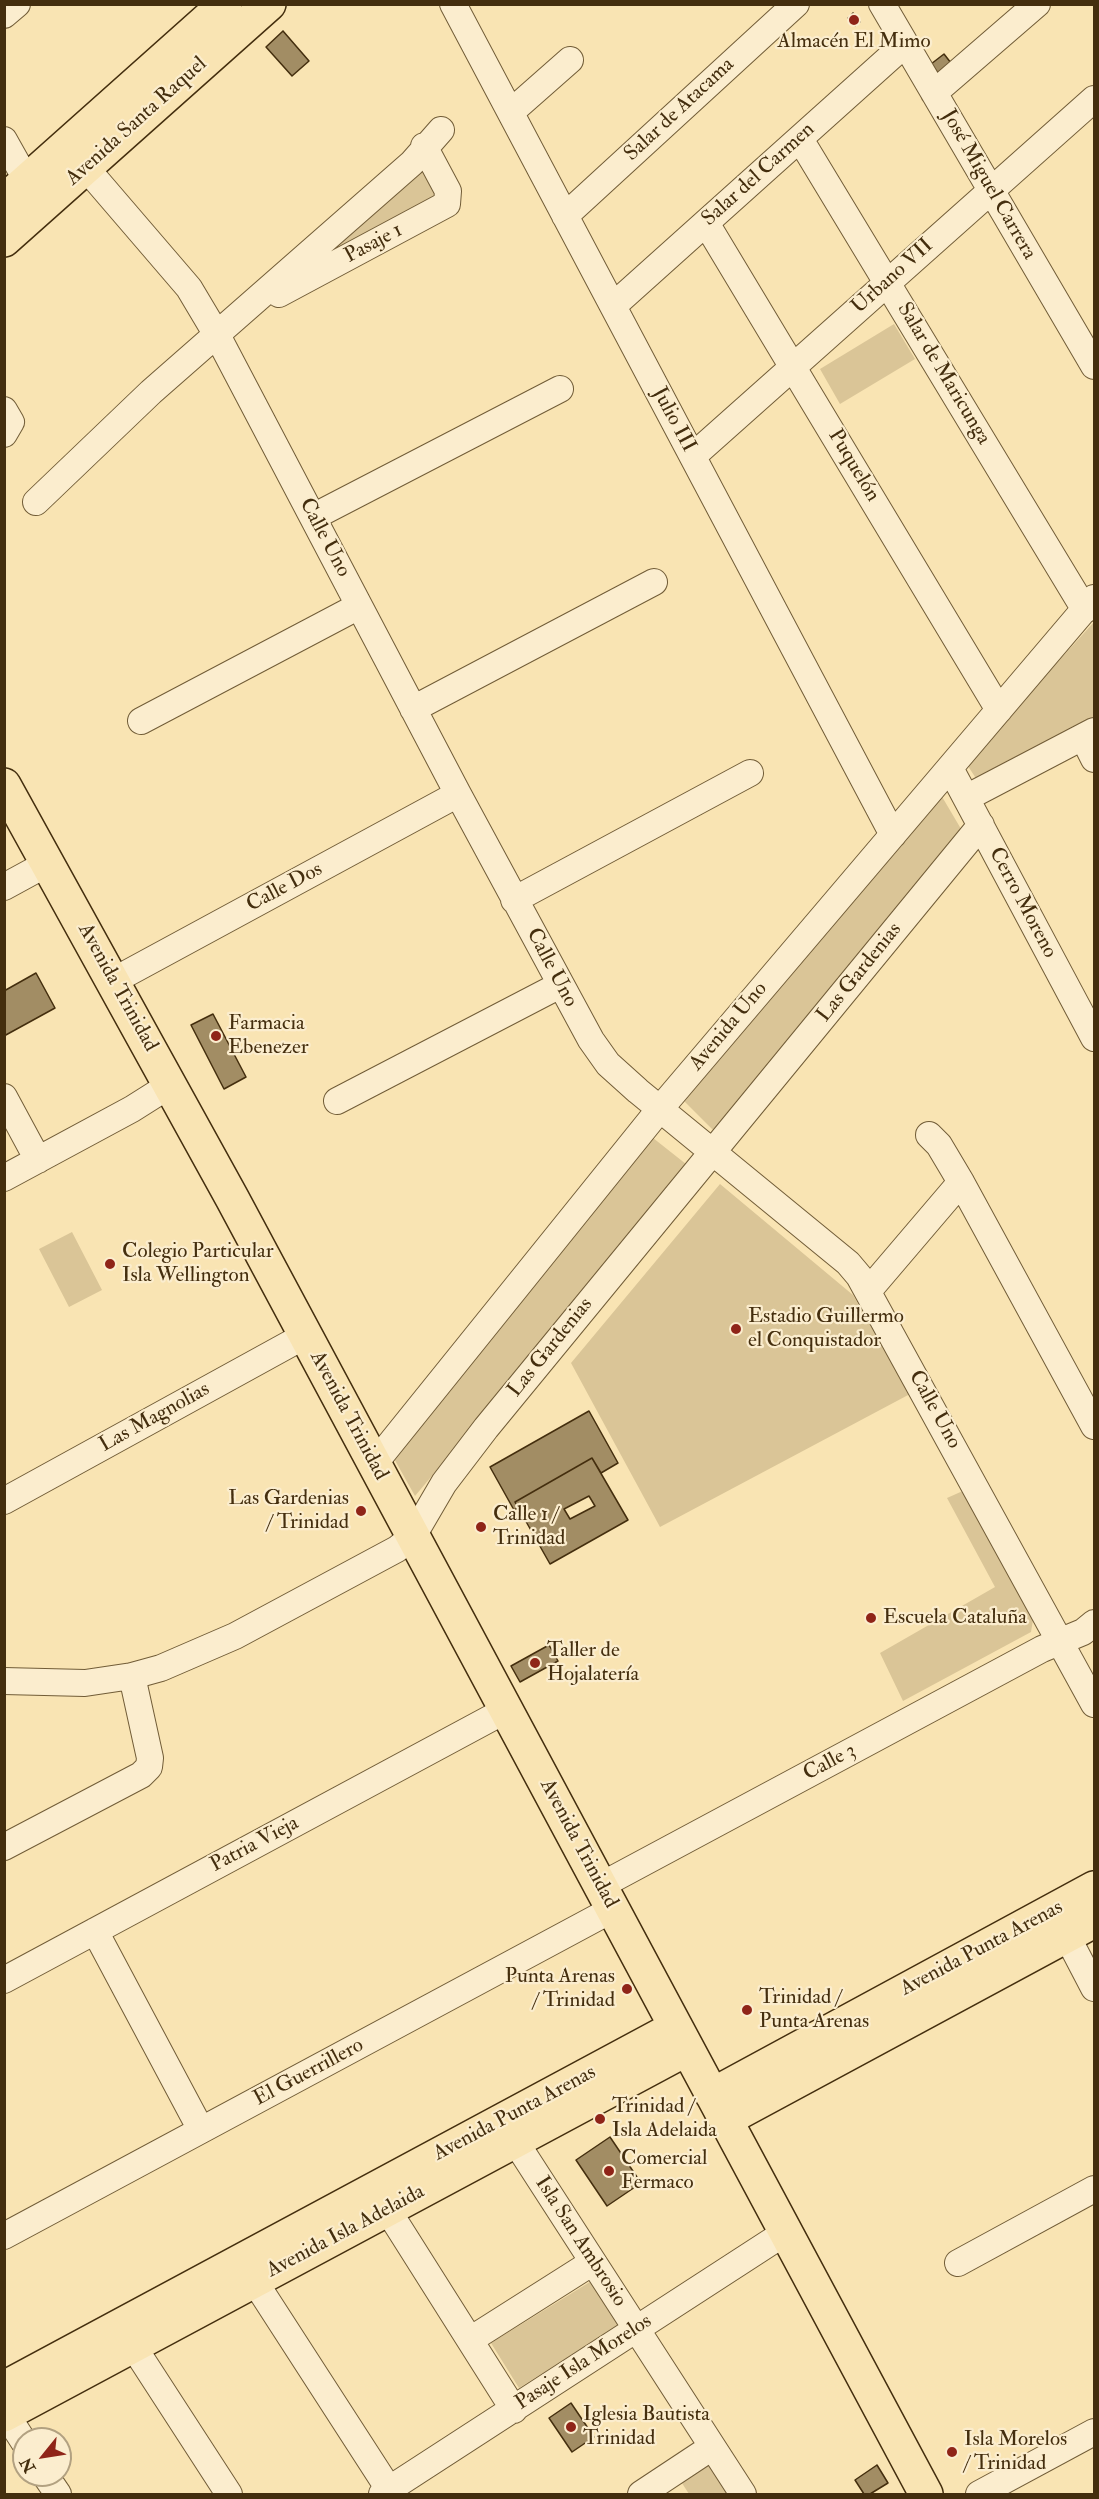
<!DOCTYPE html>
<meta charset="utf-8">
<style>
body{margin:0}
#map{position:relative;width:1099px;height:2499px;overflow:hidden;background:#f9e4b3;font-family:"IM FELL Double Pica",serif}
canvas{display:block}
.frame{position:absolute;inset:0;border:6px solid #442e0e;pointer-events:none}
.north{position:absolute;left:12px;top:2427px;width:60px;height:60px;box-sizing:border-box;background:#fbedce;border:2px solid #b2a181;border-radius:50%;rotate:240deg;font-size:16px;font-weight:700;line-height:24px;text-align:center;color:#442e0e}
.north::after{content:'';display:block;margin:auto;width:21px;height:27px;background:#8f2418;clip-path:polygon(50% 0,100% 100%,50% 72%,0 100%)}
</style>
<div id="map">
<canvas width="1099" height="2499"></canvas>
<div class="frame"></div>
<div class="north">N</div>
</div>
<script>
const context = document.querySelector('canvas').getContext('2d');
context.lineJoin = 'round';
function paint(path, color) {
  context.fillStyle = color;
  context.fill(path, 'evenodd');
}
function poly(rows) {
  const path = new Path2D();
  for (const r of rows) {
    path.moveTo(r[0], r[1]);
    for (let i = 2; i < r.length; i += 2) path.lineTo(r[i], r[i + 1]);
  }
  return path;
}
function stroke(path, color, width, dash) {
  context.strokeStyle = color;
  context.lineWidth = width;
  context.lineCap = dash ? 'butt' : 'round';
  context.setLineDash(dash || []);
  context.stroke(path);
}
function label(font, color, halo, rows, align = 'center') {
  context.font = font + ' "IM FELL Double Pica",serif';
  context.lineWidth = 4.5;
  context.setLineDash([]);
  context.textBaseline = 'middle';
  context.strokeStyle = halo;
  context.fillStyle = color;
  for (const [text, x, y, turn = 0] of rows) {
    context.save();
    context.translate(x, y);
    context.rotate((+turn || 0) * Math.PI / 180);
    context.textAlign = isNaN(turn) ? turn : align;
    if (halo) context.strokeText(text, 0, 0);
    context.fillText(text, 0, 0);
    context.restore();
  }
}
paint(poly([
 [424,163,440,203,315,259],
 [894,324,915,359,840,404,820,369],
 [1094,622,1094,721,979,783,966,763],
 [941,795,964,834,716,1133,679,1096],
 [648,1134,691,1168,415,1496,392,1455],
 [720,1184,853,1295,910,1394,660,1527,571,1363],
 [72,1232,102,1290,69,1307,39,1249],
 [965,1490,1033,1620,1031,1632,903,1701,880,1653,995,1587,947,1498],
 [593,2280,621,2324,519,2388,491,2343],
 [712,2460,734,2494,689,2494,680,2480]
]), '#dac597');
const building = poly([
 [853,13,860,22,855,26,848,18,853,13],
 [283,31,309,61,292,76,266,47,283,31],
 [944,54,951,63,938,73,931,64,944,54],
 [36,973,55,1008,4,1036,4,991,36,973],
 [213,1014,246,1077,224,1089,191,1025,213,1014],
 [589,1411,618,1463,601,1473,592,1458,515,1502,518,1508,514,1510,490,1467,589,1411],
 [592,1458,628,1520,550,1564,515,1502,592,1458],
 [589,1496,595,1506,570,1519,564,1509,589,1496],
 [549,1645,558,1661,520,1682,511,1666,549,1645],
 [610,2137,641,2183,607,2206,576,2160,610,2137],
 [571,2403,594,2437,572,2452,549,2418,571,2403],
 [877,2465,888,2483,870,2494,864,2494,855,2480,877,2465]
]);
paint(building, '#a28d64');
stroke(building, '#442e0e', 1.5);
const minor = poly([
 [453,4,893,835],
 [882,4,1094,366],
 [4,15,17,4],
 [934,93,1037,4],
 [511,112,570,60],
 [800,139,1085,610],
 [4,140,27,181],
 [86,168,189,288,217,335,458,794,591,1040,608,1064,638,1091,848,1263,859,1276,1094,1704],
 [565,216,796,4],
 [706,223,999,710],
 [279,294,447,204,448,191,424,146],
 [613,306,905,44],
 [4,410,11,422,4,434],
 [693,456,1094,99],
 [36,502,151,392,412,163,441,130],
 [313,517,560,389],
 [413,709,654,582],
 [141,721,359,606],
 [1083,737,1094,759],
 [950,768,1094,1038],
 [966,798,1094,731],
 [4,887,48,863],
 [514,900,750,773],
 [113,981,458,794],
 [4,1097,38,1160],
 [337,1101,560,985],
 [929,1135,939,1145,961,1182,1094,1426],
 [4,1178,132,1109,170,1085],
 [869,1290,961,1182],
 [374,1464,659,1110,1094,598],
 [4,1501,306,1335],
 [4,1681,85,1683,132,1676,161,1668,235,1636,397,1549,413,1536,444,1483,486,1428,981,825],
 [4,1847,141,1775,149,1767,150,1758,132,1676],
 [600,1886,1042,1649,1083,1632,1094,1623],
 [1058,1919,1094,1988],
 [95,1931,201,2130],
 [4,1980,506,1710],
 [515,2141,743,2494],
 [387,2209,514,2410],
 [4,2236,613,1909],
 [958,2263,1094,2189],
 [244,2265,392,2494],
 [470,2340,593,2262],
 [133,2346,229,2494],
 [6,2414,24,2442],
 [45,2475,58,2494],
 [382,2494,786,2232],
 [641,2494,712,2447],
 [979,2494,1094,2432]
]);
const major = poly([
 [4,201,225,4],
 [4,240,269,4],
 [4,785,232,1198,926,2494],
 [712,2095,1094,1888],
 [725,2120,1094,1921],
 [4,2388,676,2027],
 [4,2415,687,2049]
]);
stroke(minor, '#715c37', 28);
stroke(major, '#442e0e', 36);
stroke(minor, '#fbedce', 26);
stroke(major, '#f9e4b3', 33);
for (const [x, y, r, color] of [
 [854,20,6,"#8f2418"],
 [216,1036,6,"#8f2418"],
 [110,1264,6,"#8f2418"],
 [736,1329,6,"#8f2418"],
 [361,1511,6,"#8f2418"],
 [481,1527,6,"#8f2418"],
 [871,1618,6,"#8f2418"],
 [535,1663,6,"#8f2418"],
 [627,1989,6,"#8f2418"],
 [747,2010,6,"#8f2418"],
 [600,2119,6,"#8f2418"],
 [609,2171,6,"#8f2418"],
 [571,2427,6,"#8f2418"],
 [952,2452,6,"#8f2418"]
]) {
  const dot = new Path2D();
  dot.arc(x, y, r, 0, 2 * Math.PI);
  context.fillStyle = color;
  context.fill(dot);
  stroke(dot, '#fbedce', 2);
}
label('21px', '#442e0e', '#fbedce', [
 ["Almacén El Mimo",854,42,"center"],
 ["Farmacia",228,1024],
 ["Ebenezer",228,1048],
 ["Colegio Particular",122,1252],
 ["Isla Wellington",122,1276],
 ["Estadio Guillermo",748,1317],
 ["el Conquistador",748,1341],
 ["Las Gardenias",349,1499,"right"],
 ["/ Trinidad",349,1523,"right"],
 ["Calle 1 /",493,1515],
 ["Trinidad",493,1539],
 ["Escuela Cataluña",883,1618],
 ["Taller de",547,1651],
 ["Hojalatería",547,1675],
 ["Punta Arenas",615,1977,"right"],
 ["/ Trinidad",615,2001,"right"],
 ["Trinidad /",759,1998],
 ["Punta Arenas",759,2022],
 ["Trinidad /",612,2107],
 ["Isla Adelaida",612,2131],
 ["Comercial",621,2159],
 ["Fermaco",621,2183],
 ["Iglesia Bautista",583,2415],
 ["Trinidad",583,2439],
 ["Isla Morelos",964,2440],
 ["/ Trinidad",964,2464]
], 'left');
label('21px', '#442e0e', '#fbedce', [
 ["Salar de Atacama",680,110,-43],
 ["Avenida Santa Raquel",137,122,-42],
 ["Salar del Carmen",759,175,-42],
 ["José Miguel Carrera",988,185,60],
 ["Pasaje 1",374,244,-28],
 ["Urbano VII",893,277,-42],
 ["Salar de Maricunga",943,374,59],
 ["Julio III",673,420,62],
 ["Puquelón",853,466,59],
 ["Calle Uno",324,538,62],
 ["Calle Dos",285,888,-28],
 ["Cerro Moreno",1022,903,62],
 ["Calle Uno",551,968,62],
 ["Las Gardenias",860,973,-51],
 ["Avenida Trinidad",117,988,61],
 ["Avenida Uno",729,1027,-50],
 ["Las Gardenias",551,1348,-51],
 ["Calle Uno",934,1410,61],
 ["Avenida Trinidad",348,1416,62],
 ["Las Magnolias",155,1418,-29],
 ["Calle 3",830,1763,-28],
 ["Avenida Trinidad",578,1844,62],
 ["Patria Vieja",255,1845,-28],
 ["Avenida Punta Arenas",982,1949,-28],
 ["El Guerrillero",309,2073,-28],
 ["Avenida Punta Arenas",515,2114,-28],
 ["Avenida Isla Adelaida",346,2232,-28],
 ["Isla San Ambrosio",580,2242,57],
 ["Pasaje Isla Morelos",584,2363,-33]
]);
</script>
